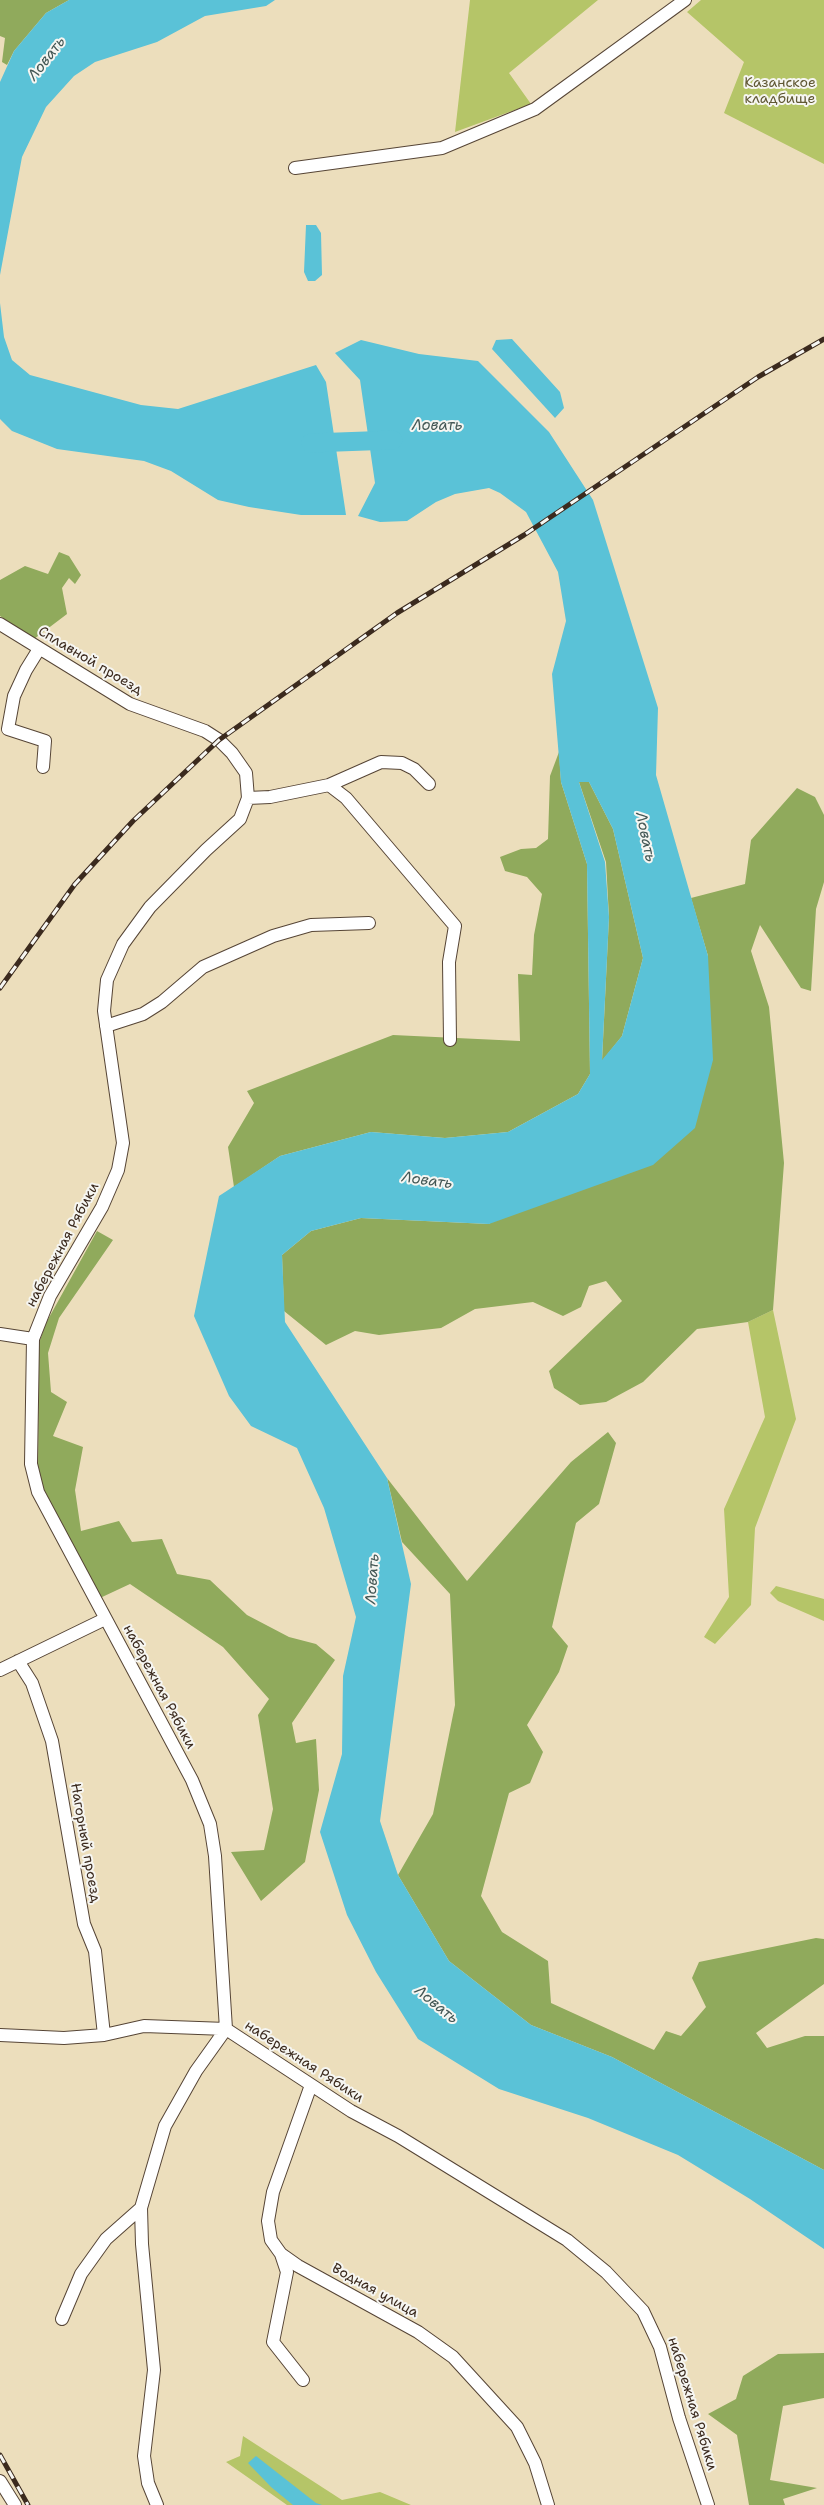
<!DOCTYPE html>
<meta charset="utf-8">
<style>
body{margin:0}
canvas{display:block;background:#ecdebc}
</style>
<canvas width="824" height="2505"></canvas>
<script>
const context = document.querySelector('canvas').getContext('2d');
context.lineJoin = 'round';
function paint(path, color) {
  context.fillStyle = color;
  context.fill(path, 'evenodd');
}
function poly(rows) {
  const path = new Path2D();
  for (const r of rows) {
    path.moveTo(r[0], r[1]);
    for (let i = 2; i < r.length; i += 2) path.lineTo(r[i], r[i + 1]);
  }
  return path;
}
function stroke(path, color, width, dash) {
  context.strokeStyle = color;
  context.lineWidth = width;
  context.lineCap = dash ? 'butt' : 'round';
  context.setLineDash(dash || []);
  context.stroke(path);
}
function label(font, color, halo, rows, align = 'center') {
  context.font = font + ' "Shantell Sans",sans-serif';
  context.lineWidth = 4;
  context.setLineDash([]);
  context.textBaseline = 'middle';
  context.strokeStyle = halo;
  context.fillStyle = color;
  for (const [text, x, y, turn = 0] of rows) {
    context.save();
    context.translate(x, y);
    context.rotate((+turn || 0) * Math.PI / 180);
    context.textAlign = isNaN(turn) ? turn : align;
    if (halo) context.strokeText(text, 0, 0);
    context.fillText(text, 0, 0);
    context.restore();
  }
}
paint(poly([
 [470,0,598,0,509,73,531,104,455,132],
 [701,0,824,0,824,164,724,113,744,62,687,12],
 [773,1310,796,1419,755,1528,751,1605,715,1644,704,1637,729,1597,724,1509,765,1417,748,1322],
 [776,1586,824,1599,824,1621,778,1601,770,1593],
 [243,2436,342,2500,380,2492,411,2505,287,2505,226,2462,240,2456]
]), '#b5c568');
paint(poly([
 [0,0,69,0,46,13,14,51,7,65,2,62,5,38,0,36],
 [59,552,69,556,81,575,75,584,69,578,62,588,67,614,34,639,0,616,0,580,25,566,48,574],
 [559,752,561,782,587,864,590,1074,578,1094,508,1132,445,1138,371,1132,280,1156,234,1187,228,1147,254,1103,247,1091,393,1035,520,1041,518,974,532,975,534,935,542,894,527,877,505,871,500,857,521,849,536,848,548,839,550,776],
 [579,782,589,782,613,829,643,958,622,1036,602,1061,609,917,606,862],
 [797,788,815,797,824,815,824,882,816,909,811,991,801,988,760,925,751,951,769,1007,784,1163,773,1310,748,1322,697,1329,643,1382,606,1402,580,1405,554,1388,549,1371,622,1301,606,1281,589,1286,581,1307,563,1316,533,1302,475,1309,441,1328,379,1335,355,1331,326,1345,284,1311,282,1255,311,1231,361,1218,489,1224,708,956,691,898,745,884,751,840],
 [97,1231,113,1240,59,1318,48,1353,51,1392,67,1402,53,1436,83,1447,75,1490,81,1531,119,1521,132,1542,162,1539,177,1574,210,1580,247,1615,289,1637,316,1644,335,1660,292,1723,296,1743,316,1739,319,1790,305,1862,261,1901,231,1852,264,1850,273,1809,258,1715,269,1699,223,1647,130,1584,100,1598,44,1494,38,1470,39,1343,46,1323],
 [608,1432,616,1443,599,1504,576,1523,552,1627,568,1646,559,1672,527,1725,543,1752,530,1783,509,1793,481,1896,502,1932,548,1961,551,2003,654,2050,666,2031,681,2036,706,2007,692,1978,699,1962,816,1938,824,1939,824,1984,756,2033,767,2048,805,2036,824,2036,824,2170,612,2057,531,2025,449,1961,398,1875,433,1814,455,1705,450,1594,402,1542,387,1478,467,1581,571,1462],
 [824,2353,824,2398,783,2406,770,2480,817,2488,783,2499,785,2505,749,2505,737,2435,708,2414,736,2399,743,2376,778,2354]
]), '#90aa5c');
paint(poly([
 [69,0,275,0,266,6,205,16,157,42,95,62,74,76,46,107,22,157,0,275,0,82,14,51,46,13],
 [306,225,316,225,321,233,322,275,315,281,308,281,304,272],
 [0,303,4,337,12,360,30,375,141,405,178,409,316,365,326,382,346,515,301,515,249,507,218,500,171,471,144,461,57,449,12,431,0,419],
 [512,339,560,392,564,408,555,418,492,349,496,340],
 [361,340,419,354,478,361,549,432,593,500,658,708,656,775,708,956,713,1060,695,1128,653,1165,489,1224,361,1218,311,1231,282,1255,285,1322,387,1478,411,1584,380,1821,398,1875,449,1961,531,2025,612,2057,824,2170,824,2249,750,2199,678,2155,588,2118,499,2089,418,2039,376,1972,347,1915,320,1832,342,1754,343,1676,356,1617,324,1508,297,1448,251,1426,229,1396,194,1316,219,1196,280,1156,371,1132,445,1138,508,1132,578,1094,590,1074,587,864,561,782,552,674,566,621,558,572,526,512,500,493,489,488,455,494,436,502,407,521,380,522,358,516,375,483,360,380,335,353],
 [579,782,589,782,613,829,643,958,622,1036,602,1060,609,917,605,862],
 [256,2456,316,2503,322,2505,293,2505,271,2487,248,2463]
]), '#5ac2d7');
stroke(poly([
 [311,443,393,440]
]), '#5ac2d7', 19);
const minor = poly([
 [295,168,442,148,535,109,685,0],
 [0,624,130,704,205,731,219,740,232,753,246,773,248,798,240,819,206,850,150,907,123,944,107,980,104,1011,123,1143,118,1170,102,1207,50,1296,33,1339,31,1464,38,1492,192,1780,210,1824,215,1856,226,2029],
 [39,649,26,670,14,696,8,729,45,741,43,767],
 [329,785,346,798,455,926,449,962,450,1040],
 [248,798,270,797,329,785,381,762,402,763,414,769,429,784],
 [106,1026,143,1014,162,1002,203,967,273,936,311,925,369,923],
 [0,1334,33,1339],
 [18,1661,32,1683,52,1741,84,1924,95,1951,104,2035],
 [0,1670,105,1619],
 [226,2029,351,2111,398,2136,567,2240,606,2272,643,2311,660,2347,679,2418,708,2505],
 [0,2035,64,2038,104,2035,144,2026,226,2029],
 [311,2085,273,2192,268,2221,271,2240,281,2254,298,2266,418,2332,453,2357,517,2427,535,2463,548,2505],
 [281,2254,287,2272,273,2342,303,2380],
 [62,2319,81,2274,106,2239,141,2208],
 [0,2481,15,2505],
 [157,2505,148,2483,144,2456,154,2370,142,2244,141,2208,165,2126,196,2071,226,2029]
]);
stroke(minor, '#564536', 14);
stroke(minor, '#fff', 12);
const rail = poly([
 [0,988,75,884,133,821,219,740,397,613,524,535,758,377,824,339],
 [0,2455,28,2505]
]);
stroke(rail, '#3b2a1e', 5);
stroke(rail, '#f6f6f2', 3, [9]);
label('14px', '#605834', '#f6f6f2', [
 ["Казанское",780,83],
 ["кладбище",780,99]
]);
label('14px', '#3b2a1e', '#f6f6f2', [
 ["Сплавной проезд",90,661,31],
 ["набережная Рябики",63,1245,-62],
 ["набережная Рябики",159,1687,62],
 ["Нагорный проезд",85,1843,80],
 ["набережная Рябики",304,2062,33],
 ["Водная улица",375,2291,29],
 ["набережная Рябики",692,2404,73]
]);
label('italic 15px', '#445856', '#f6f6f2', [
 ["Ловать",47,59,-52],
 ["Ловать",437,426],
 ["Ловать",645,837,78],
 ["Ловать",427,1181,8],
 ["Ловать",373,1579,-86],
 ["Ловать",436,2005,39]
]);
</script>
